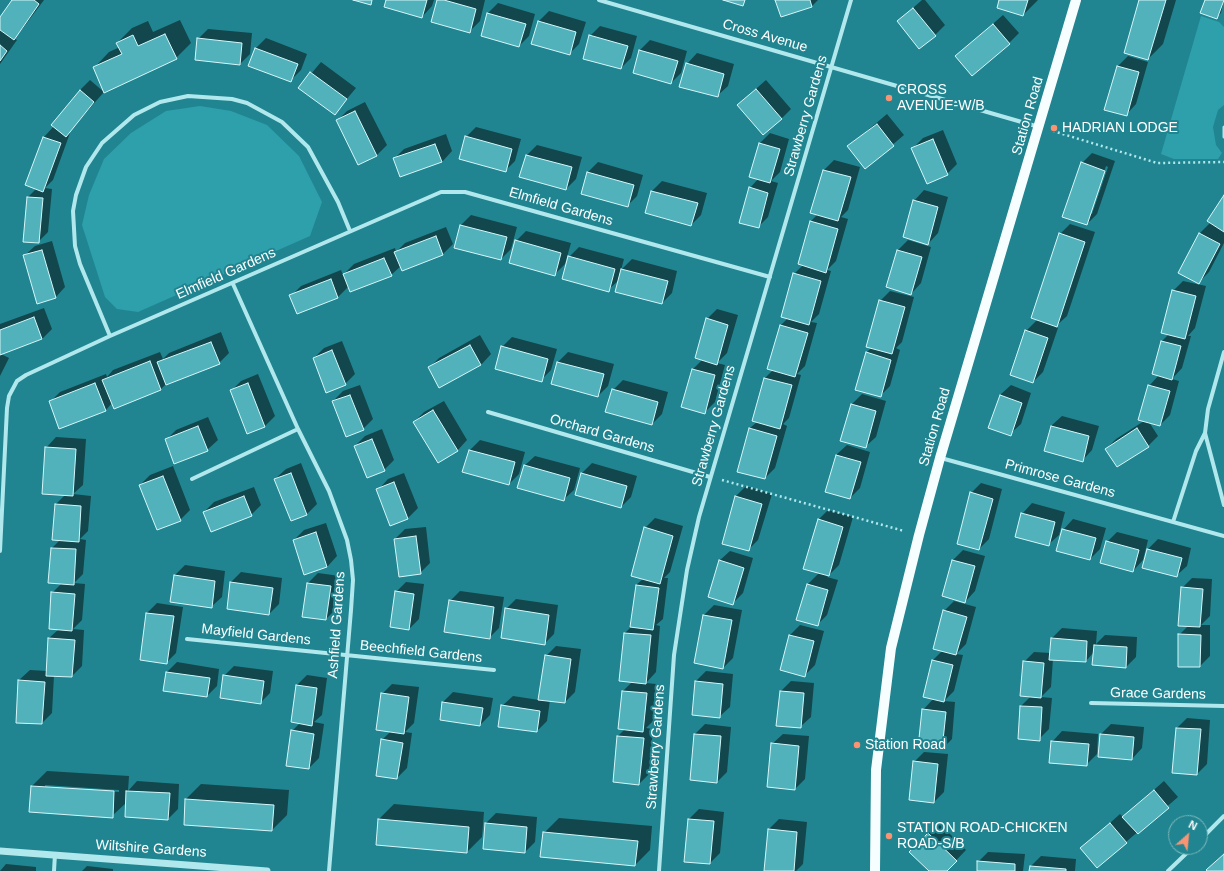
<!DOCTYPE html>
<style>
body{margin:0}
#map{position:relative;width:1224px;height:871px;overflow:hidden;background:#208590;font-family:Arial,sans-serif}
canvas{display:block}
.north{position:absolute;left:1168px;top:815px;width:40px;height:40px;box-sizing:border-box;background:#208590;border:1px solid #79b6bc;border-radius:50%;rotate:27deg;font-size:11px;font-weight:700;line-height:16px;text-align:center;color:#fff}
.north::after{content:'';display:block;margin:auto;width:14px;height:18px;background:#fa9372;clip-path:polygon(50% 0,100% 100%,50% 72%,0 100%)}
</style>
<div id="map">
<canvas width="1224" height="871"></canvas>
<div class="north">N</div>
</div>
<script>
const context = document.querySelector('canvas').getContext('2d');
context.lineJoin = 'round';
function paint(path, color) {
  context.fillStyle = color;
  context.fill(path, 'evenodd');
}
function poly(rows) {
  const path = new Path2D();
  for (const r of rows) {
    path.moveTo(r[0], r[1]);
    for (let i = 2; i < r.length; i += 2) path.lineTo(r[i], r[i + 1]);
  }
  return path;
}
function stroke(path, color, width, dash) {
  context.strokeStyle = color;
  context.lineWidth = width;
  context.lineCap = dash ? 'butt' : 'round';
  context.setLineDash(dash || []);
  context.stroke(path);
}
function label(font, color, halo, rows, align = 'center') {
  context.font = font + ' Arial,sans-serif';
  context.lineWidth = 4;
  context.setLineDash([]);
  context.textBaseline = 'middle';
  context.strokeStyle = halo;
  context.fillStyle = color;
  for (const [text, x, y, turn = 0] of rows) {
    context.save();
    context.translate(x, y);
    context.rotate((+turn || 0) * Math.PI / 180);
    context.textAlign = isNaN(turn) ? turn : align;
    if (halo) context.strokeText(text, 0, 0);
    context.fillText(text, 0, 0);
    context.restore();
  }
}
paint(poly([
 [1201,16,1219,22,1224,27,1224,105,1218,110,1213,127,1216,145,1222,153,1218,159,1174,159,1161,154],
 [200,106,231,111,267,125,299,156,322,202,310,236,138,312,117,309,105,297,82,225,89,195,104,159,131,133,166,111]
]), '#2da0ab');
paint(poly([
 [13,0,44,0,23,28,14,38,17,40,0,64,0,18],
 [387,0,434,0,432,6,422,17],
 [439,0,485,0,480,21,470,31],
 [776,0,818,0,812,6],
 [922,0,925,0,945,25,935,35,898,21],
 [1000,0,1038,0,1023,15],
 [1141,0,1176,0,1163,44,1148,59],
 [1206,0,1224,0,1221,13,1216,18],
 [498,3,535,14,529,36,519,46,482,35,488,13],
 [549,11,586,22,579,44,569,54,539,21],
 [1003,15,1019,33,1009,43,956,56],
 [180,20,191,43,176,58,94,68,109,52,120,47,117,43,132,28,148,21,153,32],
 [600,26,637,36,631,58,621,68,590,36],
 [208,29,252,33,250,54,240,64,198,39],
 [266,38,307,54,301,70,291,80,249,65,256,48],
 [650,40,687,51,681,73,671,83,634,73,640,50],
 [697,53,734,64,728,86,717,96,687,64],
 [1128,56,1148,62,1136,104,1126,115,1118,66],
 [321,62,356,88,335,113,300,87],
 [90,80,104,92,68,133,70,133,53,180,45,188,52,189,48,232,38,242,28,197,37,188,26,184,44,137,54,126,80,90],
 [766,80,791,109,781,119,749,95],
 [365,102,387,145,377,155,337,121,347,111],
 [887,114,904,135,865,168,849,146],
 [476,127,521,139,515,161,505,171,466,137],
 [943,130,957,164,947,174,913,148,923,138],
 [770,133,789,139,780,172,771,181,778,183,768,217,758,227,750,188,758,179,760,143],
 [446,134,452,151,442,162,394,159,404,149],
 [537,145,582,157,576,179,566,189,521,176,527,155],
 [1092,153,1115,161,1097,214,1087,224,1082,163],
 [1106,166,1108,167,1092,214,1090,214],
 [834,160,860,167,848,210,841,217,848,219,836,261,827,270,831,271,819,314,811,322,817,323,805,366,797,374,801,375,789,418,783,424,787,426,775,468,765,478,738,471,750,428,757,422,753,421,765,378,773,370,780,326,788,318,794,274,803,265,799,264,811,221,818,214,824,170],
 [598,162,643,175,637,196,627,206,588,172],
 [662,181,707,193,701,215,691,225,646,213,652,191],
 [924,190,948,197,938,233,928,244,914,201],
 [1224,197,1224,243,1209,272,1199,282,1199,234,1211,222],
 [471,215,517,227,511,249,501,259,461,225],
 [1070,224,1095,232,1067,316,1055,327,1058,328,1043,372,1033,382,1026,331,1038,319,1060,234],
 [446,227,453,244,443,254,402,269,401,266,391,275,349,286,338,297,297,313,291,296,301,286,341,270,343,275,354,264,395,248,396,252,405,243],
 [526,231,571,243,565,264,555,274,516,241],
 [908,240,931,247,921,283,911,294,897,251],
 [52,241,65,287,55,298,24,256,35,246],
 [579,247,624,259,621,270,632,259,677,271,672,293,662,303,619,280,608,290,569,257],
 [1183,281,1206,286,1195,328,1188,336,1191,336,1182,368,1172,379,1179,381,1170,415,1160,425,1149,422,1158,436,1148,446,1106,449,1116,439,1144,421,1149,386,1159,375,1162,341,1169,334,1173,291],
 [890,291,914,297,902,342,896,348,900,350,890,386,880,396,866,353,872,347,880,301],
 [44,308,52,329,42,339,1,354,9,358,0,376,0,324],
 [717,309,738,315,727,353,717,363,725,365,715,402,705,412,693,369,702,360,707,319],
 [221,332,229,353,219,363,166,384,161,389,114,407,112,403,106,410,50,402,60,392,106,374,107,377,113,370,160,352,163,359,169,353],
 [480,335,491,354,481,365,429,368,439,358],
 [512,337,557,349,551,370,541,380,502,347],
 [342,341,355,374,345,384,314,358,324,348],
 [568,352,614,364,608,386,598,396,552,384,558,362],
 [258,374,275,416,265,426,247,432,231,391,241,381],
 [623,380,668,392,662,414,652,424,613,390],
 [360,385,373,419,363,429,333,401,343,391],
 [1011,385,1031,393,1021,424,1010,434,1000,395],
 [862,394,886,401,876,437,865,447,852,404],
 [444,401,467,440,457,451,414,422,424,412],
 [1062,416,1099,426,1092,450,1082,461,1051,426],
 [208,417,218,440,207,450,166,440,176,430],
 [382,429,394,460,384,470,355,446,365,436],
 [56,437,86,439,83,485,73,494,91,496,88,531,80,539,86,540,83,574,74,583,85,584,82,620,73,629,84,630,82,666,72,676,54,675,52,713,42,723,19,680,30,670,47,671,49,638,59,629,52,593,62,583,52,548,60,540,54,539,56,504,66,494,46,448],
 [480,440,525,452,519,474,509,484,464,471,470,450],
 [847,445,870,452,860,488,850,498,836,455],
 [535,456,580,468,574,490,563,500,524,466],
 [301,463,317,504,307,514,291,520,275,479,286,469],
 [592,463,637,476,631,497,621,507,576,494,582,473],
 [173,466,190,510,180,520,140,485,150,475],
 [404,473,418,508,408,518,391,525,378,490,388,479],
 [981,483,1002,489,989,539,979,549,971,493],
 [746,486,772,494,758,540,748,550,736,496],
 [254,487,261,505,251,515,204,512,214,502],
 [1032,503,1065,512,1059,535,1048,545,1022,514],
 [828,510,853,517,839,565,827,577,838,580,827,615,817,625,797,619,808,584,819,573,818,520],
 [655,518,683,526,670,572,664,578,668,578,663,619,656,625,660,626,656,672,646,683,656,684,653,721,646,728,653,729,649,774,639,784,618,736,625,729,623,691,633,681,625,633,631,627,636,585,644,578,645,528],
 [1073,519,1106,528,1100,549,1090,559,1063,530],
 [326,523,337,556,327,567,294,540,304,530],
 [426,527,430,563,420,573,395,539,405,529],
 [1117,532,1148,540,1143,560,1133,571,1107,542],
 [1158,539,1191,548,1187,566,1176,576,1148,549],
 [963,550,985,556,975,591,965,602,953,560],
 [730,551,753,558,743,593,733,603,719,561],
 [185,565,225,571,222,597,211,607,175,575],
 [241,572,282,578,279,604,269,614,231,582],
 [318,573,340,576,336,609,326,619,308,583],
 [1192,578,1212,579,1210,616,1201,625,1210,625,1210,656,1200,666,1179,635,1188,626,1182,588],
 [406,582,424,584,419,619,409,629,396,592],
 [460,591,504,597,499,628,489,638,450,601],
 [516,599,558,605,554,634,544,644,506,609],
 [954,601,976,607,966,644,956,654,963,655,954,691,944,701,955,702,952,739,942,749,923,710,934,698,933,660,943,650,944,611],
 [157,603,183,607,176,653,166,663,147,613],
 [714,605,742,610,733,658,723,668,704,615],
 [800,625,824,631,815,665,805,675,781,669,790,635],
 [1062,628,1097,631,1096,644,1105,635,1137,637,1136,657,1126,667,1094,652,1086,661,1053,659,1051,687,1041,697,1052,698,1049,729,1039,739,1021,706,1031,696,1024,662,1034,652,1051,653,1052,638],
 [556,646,581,649,575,692,565,702,550,700,547,721,537,731,502,706,513,696,539,700,546,656],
 [177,662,219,669,217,686,207,696,167,672],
 [234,666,273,671,270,693,260,703,224,676],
 [706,671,733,674,730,707,719,717,696,681],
 [307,675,327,678,322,715,314,722,324,724,319,758,309,768,292,731,300,723,292,722,297,685],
 [791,681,814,683,811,717,800,727,781,691],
 [392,684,419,687,414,723,405,732,412,733,407,768,397,778,382,740,391,731,382,694],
 [453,692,493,698,490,715,480,725,443,702],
 [1187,718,1210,720,1207,764,1197,774,1177,728],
 [705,724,731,727,727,772,717,782,695,734],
 [1111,724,1144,727,1142,748,1132,759,1101,734],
 [1062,731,1098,734,1097,754,1087,764,1052,742],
 [783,734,809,736,805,779,795,789,772,744],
 [924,752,948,754,944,792,934,802,914,762],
 [47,771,129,776,128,791,137,781,179,784,178,809,168,819,127,802,112,816,30,811,32,786],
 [45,785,119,790,119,792,45,787],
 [1164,781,1178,797,1126,842,1081,849,1120,814,1123,817],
 [201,784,289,790,287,815,272,830,185,825,186,799],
 [394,804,484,812,482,837,467,852,379,819],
 [699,809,724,812,720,853,710,863,689,819],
 [496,813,537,817,535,842,525,852,486,823],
 [559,818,652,826,650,850,635,865,544,833],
 [779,819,807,822,803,864,796,871,765,871,769,829],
 [939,823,966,850,946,871,930,871,910,852],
 [988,852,1025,854,1023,871,978,871,978,862],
 [1041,856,1076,859,1075,871,1030,871,1031,866],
 [6,864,36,867,36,871,0,871],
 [87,866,113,869,113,871,82,871]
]), '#0007');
const building = poly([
 [12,0,34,0,39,4,14,40,0,30,0,17,12,0],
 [353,0,372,0,371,5,353,0],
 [386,0,427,0,422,18,384,7,386,0],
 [437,0,444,0,476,9,470,33,431,22,437,0],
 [723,0,745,0,743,6,723,0],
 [775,0,810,0,812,7,781,17,775,0],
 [999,0,1028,0,1023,16,997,8,999,0],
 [1139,0,1166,0,1148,60,1124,53,1139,0],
 [1205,0,1224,0,1217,19,1200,13,1205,0],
 [913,8,936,36,919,49,897,21,913,8],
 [487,13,526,24,519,47,481,36,487,13],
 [538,21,576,32,570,55,531,44,538,21],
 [993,24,1010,44,972,76,955,56,993,24],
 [165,34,177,59,104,93,93,67,122,54,116,43,133,35,138,46,165,34],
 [589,35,628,46,621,69,583,59,589,35],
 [197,38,242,43,240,65,195,60,197,38],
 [0,45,7,51,0,61,0,45],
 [255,48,298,64,291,82,248,66,255,48],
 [639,50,678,61,671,84,633,73,639,50],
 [686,63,724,74,718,97,679,87,686,63],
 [1117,66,1139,72,1127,116,1104,110,1117,66],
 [310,72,347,99,335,115,298,88,310,72],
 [756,89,782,119,763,135,737,105,756,89],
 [80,90,94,102,66,137,51,125,80,90],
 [355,111,377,156,358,165,336,120,355,111],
 [877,124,894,146,865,169,847,146,877,124],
 [465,136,512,149,506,172,459,159,465,136],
 [43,137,61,143,43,192,25,185,43,137],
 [933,139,948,175,927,184,911,148,933,139],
 [759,143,780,149,770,183,749,177,759,143],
 [435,144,442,162,400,177,393,158,435,144],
 [526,155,572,167,566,190,519,177,526,155],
 [1081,162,1105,171,1087,225,1062,217,1081,162],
 [823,170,851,177,838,221,810,213,823,170],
 [587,172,634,185,628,207,581,194,587,172],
 [749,187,768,193,759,228,739,223,749,187],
 [651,191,698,203,691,226,645,213,651,191],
 [1224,195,1224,232,1207,221,1224,195],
 [27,197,43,198,39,243,23,242,27,197],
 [913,200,938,207,928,245,903,237,913,200],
 [810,221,838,229,826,273,798,264,810,221],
 [460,225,507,237,501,260,454,248,460,225],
 [1059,233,1085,242,1057,327,1031,318,1059,233],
 [1199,233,1220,244,1199,284,1178,273,1199,233],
 [436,236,443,255,402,271,394,252,436,236],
 [515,240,561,253,555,276,509,263,515,240],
 [42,250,56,298,37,304,23,255,42,250],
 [897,250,922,257,911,295,886,287,897,250],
 [568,256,615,269,609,292,562,279,568,256],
 [384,258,392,276,350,292,343,274,384,258],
 [621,269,668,281,662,304,615,292,621,269],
 [793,273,821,281,809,325,781,317,793,273],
 [331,279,338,298,297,314,289,295,331,279],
 [1172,290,1196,296,1185,339,1161,333,1172,290],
 [879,300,905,307,892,354,866,347,879,300],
 [34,317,42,339,0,355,0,330,34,317],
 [706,318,728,325,717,365,695,358,706,318],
 [780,325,808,333,795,377,767,369,780,325],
 [1025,330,1048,338,1033,383,1010,375,1025,330],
 [1161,341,1181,346,1172,380,1152,374,1161,341],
 [211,342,220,364,166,385,157,362,211,342],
 [470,345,481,365,439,388,428,367,470,345],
 [501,346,548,359,542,382,495,369,501,346],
 [332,350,346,385,326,393,313,358,332,350],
 [866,352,891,360,881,397,855,390,866,352],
 [150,361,161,390,114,409,102,380,150,361],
 [557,362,604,374,598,397,551,384,557,362],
 [692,369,715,375,705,414,681,407,692,369],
 [764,378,792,385,780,429,752,421,764,378],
 [95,383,106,411,59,429,49,401,95,383],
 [248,383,265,427,247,434,230,390,248,383],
 [1148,385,1170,391,1160,426,1138,420,1148,385],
 [612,389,658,402,652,425,605,412,612,389],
 [350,395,364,430,346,437,332,401,350,395],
 [1000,395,1022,403,1011,436,988,428,1000,395],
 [851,404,876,411,866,448,840,441,851,404],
 [433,410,458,451,438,463,413,422,433,410],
 [198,426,208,451,174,464,165,439,198,426],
 [1051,426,1089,436,1083,462,1044,451,1051,426],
 [749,428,777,436,765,479,737,472,749,428],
 [1137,428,1149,447,1117,467,1105,449,1137,428],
 [372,439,385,471,367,478,354,446,372,439],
 [45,447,76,449,73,496,42,494,45,447],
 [469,450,515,462,509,485,462,472,469,450],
 [836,455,861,462,850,499,825,492,836,455],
 [524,465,570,478,564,501,517,488,524,465],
 [291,473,307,515,291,521,274,479,291,473],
 [581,473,627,486,621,508,575,495,581,473],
 [163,476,181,521,157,530,139,485,163,476],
 [394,482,408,519,390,526,376,489,394,482],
 [970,492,993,499,979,550,957,544,970,492],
 [244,496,252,516,211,532,203,512,244,496],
 [735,496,762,504,749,551,722,544,735,496],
 [55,504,81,506,79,542,52,540,55,504],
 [1021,513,1055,522,1049,546,1015,537,1021,513],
 [818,519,843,527,829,576,803,569,818,519],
 [644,527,673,536,660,584,631,576,644,527],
 [1062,529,1096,538,1090,560,1056,551,1062,529],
 [316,532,327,567,304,575,293,540,316,532],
 [416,536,421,574,399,577,394,539,416,536],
 [1106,541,1139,550,1133,572,1100,563,1106,541],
 [51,548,76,549,74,585,48,583,51,548],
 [1147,549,1182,558,1177,577,1142,568,1147,549],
 [719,560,744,568,733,605,708,597,719,560],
 [952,560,975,566,965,603,942,596,952,560],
 [174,575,215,581,212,608,170,602,174,575],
 [230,582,273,588,269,615,227,609,230,582],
 [307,583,331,586,326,620,302,617,307,583],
 [807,584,828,590,818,626,796,620,807,584],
 [636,585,659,588,653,630,630,627,636,585],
 [1181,587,1203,589,1200,627,1178,626,1181,587],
 [395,591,414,594,409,630,390,627,395,591],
 [51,592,75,594,72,631,49,629,51,592],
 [449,600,494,607,490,639,444,632,449,600],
 [505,608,549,615,545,645,501,638,505,608],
 [943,610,967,617,956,655,933,649,943,610],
 [146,613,174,616,167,664,140,660,146,613],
 [703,615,732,620,723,669,694,663,703,615],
 [624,633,651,635,646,684,619,681,624,633],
 [1178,634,1201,635,1200,667,1178,667,1178,634],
 [789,635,814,641,805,677,780,670,789,635],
 [48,638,75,640,72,677,46,676,48,638],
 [1051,638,1087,641,1086,662,1049,660,1051,638],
 [1094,645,1127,647,1126,668,1092,665,1094,645],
 [545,655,571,659,565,703,538,700,545,655],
 [932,660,953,665,944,702,923,697,932,660],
 [1023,661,1044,663,1041,698,1020,696,1023,661],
 [166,672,210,678,207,697,163,691,166,672],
 [223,675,264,681,261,704,220,698,223,675],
 [18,680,45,682,42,724,16,723,18,680],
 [695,681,723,684,720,718,692,715,695,681],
 [296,685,317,688,312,726,291,722,296,685],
 [622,691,647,693,643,732,618,729,622,691],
 [780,691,804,693,801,728,776,726,780,691],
 [381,693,409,697,404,734,376,730,381,693],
 [442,702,483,708,480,726,440,720,442,702],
 [501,705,540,711,537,732,498,727,501,705],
 [1020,706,1042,707,1040,741,1018,739,1020,706],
 [922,709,946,712,942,750,918,748,922,709],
 [1176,728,1201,729,1197,775,1172,773,1176,728],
 [291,730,314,734,309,769,286,766,291,730],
 [694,734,721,736,717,783,690,780,694,734],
 [1100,734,1134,737,1132,760,1098,757,1100,734],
 [617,736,644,738,639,785,613,782,617,736],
 [381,739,403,743,397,779,376,776,381,739],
 [1051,741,1089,744,1087,766,1049,763,1051,741],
 [771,743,799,746,795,790,767,787,771,743],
 [913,761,938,764,934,803,909,800,913,761],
 [31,786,114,791,113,818,29,812,31,786],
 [1154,790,1169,808,1138,834,1122,817,1154,790],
 [126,791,170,793,168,820,125,817,126,791],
 [185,799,274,805,272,831,184,825,185,799],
 [378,819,469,827,467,853,376,845,378,819],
 [688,819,714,821,710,864,684,862,688,819],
 [485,823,527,827,525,853,483,849,485,823],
 [1110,823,1127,843,1097,868,1080,848,1110,823],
 [768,829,797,832,794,871,764,871,768,829],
 [543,832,638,841,635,866,540,857,543,832],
 [928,833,957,861,947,871,929,871,909,852,928,833],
 [1224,854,1224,871,1207,871,1206,870,1224,854],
 [977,861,1015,864,1015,871,977,871,977,861],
 [1030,866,1066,869,1066,871,1029,871,1030,866]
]);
paint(building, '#51b2bb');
stroke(building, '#d6f6f9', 1);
stroke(poly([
 [1053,131,1157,163,1224,162],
 [722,480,904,531]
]), '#b1e8ed', 2.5, [2, 3]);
stroke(poly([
 [1224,127,1224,137]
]), '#b1e8ed', 3);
stroke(poly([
 [599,0,1039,127],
 [233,284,298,429,329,491,347,540,351,560,353,580,351,610,329,871],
 [110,336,80,264,75,246,73,211,76,195,86,167,102,143,134,115,160,102,188,96,232,99,247,103,282,122,308,147,338,202,350,231],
 [1224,352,1208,409,1205,433,1224,505],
 [488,412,710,477],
 [941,458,1224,536],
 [192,479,298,429],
 [1173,522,1196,451,1205,433],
 [0,551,7,408,9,396,17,381,26,375,110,336,441,192,465,192,770,277],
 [187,639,494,670],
 [1091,703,1224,706],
 [1200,840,1224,816],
 [54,871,55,854],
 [659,871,674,655,687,570,699,517,851,0],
 [1168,871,1193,847]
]), '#b1e8ed', 4);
stroke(poly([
 [0,851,267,871]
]), '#b1e8ed', 7);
stroke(poly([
 [875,871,876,770,891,648,919,535,940,458,1076,0]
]), '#f7feff', 10);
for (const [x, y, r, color] of [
 [889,98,4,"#fa9372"],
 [1054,128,4,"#fa9372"],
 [857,745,4,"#fa9372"],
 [889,836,4,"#fa9372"]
]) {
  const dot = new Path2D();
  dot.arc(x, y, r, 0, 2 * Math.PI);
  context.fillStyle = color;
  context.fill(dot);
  stroke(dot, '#208590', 1.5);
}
label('14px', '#fff', '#208590', [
 ["Cross Avenue",765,36,16],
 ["Strawberry Gardens",806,116,-74],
 ["Station Road",1028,116,-74],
 ["Elmfield Gardens",561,207,16],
 ["Elmfield Gardens",226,274,-24],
 ["Strawberry Gardens",714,426,-74],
 ["Station Road",935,427,-74],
 ["Orchard Gardens",602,434,16],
 ["Primrose Gardens",1060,479,15],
 ["Ashfield Gardens",337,625,-86],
 ["Mayfield Gardens",256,635,6],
 ["Beechfield Gardens",421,652,6],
 ["Grace Gardens",1158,694,1],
 ["Strawberry Gardens",656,747,-86],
 ["Wiltshire Gardens",151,849,4]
]);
label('14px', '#fff', '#208590', [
 ["CROSS",897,90],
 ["AVENUE-W/B",897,106],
 ["HADRIAN LODGE",1062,128],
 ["Station Road",865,745],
 ["STATION ROAD-CHICKEN",897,828],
 ["ROAD-S/B",897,844]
], 'left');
</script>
